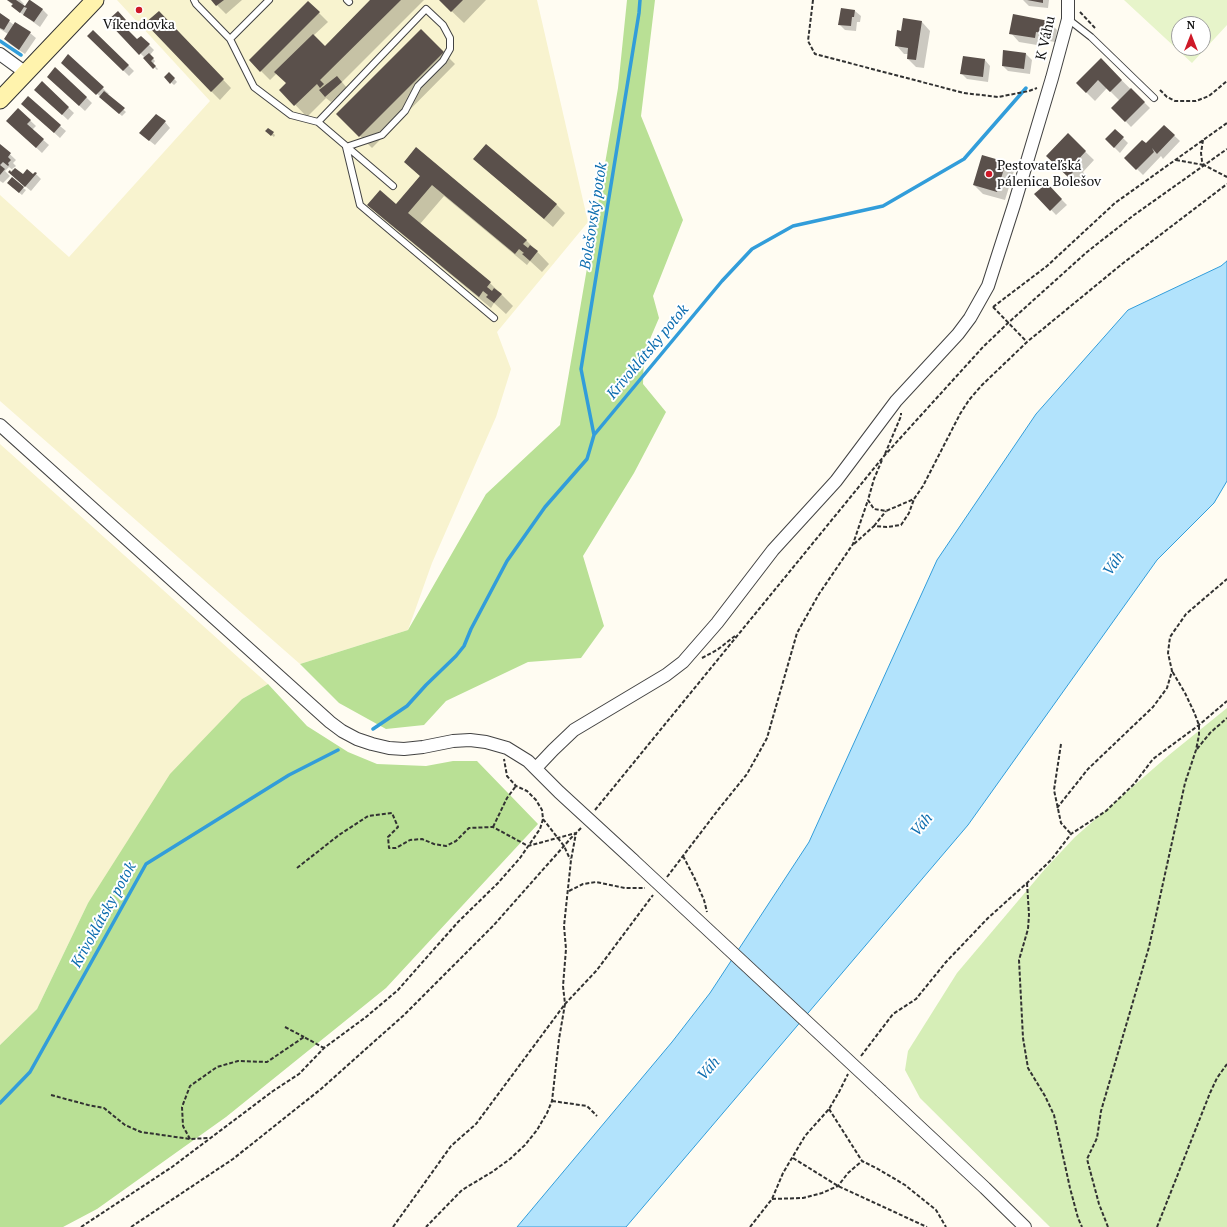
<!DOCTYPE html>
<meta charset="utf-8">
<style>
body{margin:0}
#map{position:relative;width:1227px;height:1227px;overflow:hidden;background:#fffcf2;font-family:"PT Serif",serif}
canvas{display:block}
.north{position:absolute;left:1171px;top:16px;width:40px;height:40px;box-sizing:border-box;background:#fff;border:1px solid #9f9f9f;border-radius:50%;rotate:0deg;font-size:11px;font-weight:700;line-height:16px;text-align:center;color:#101010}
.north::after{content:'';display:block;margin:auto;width:14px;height:18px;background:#ce1928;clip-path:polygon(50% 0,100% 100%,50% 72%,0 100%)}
</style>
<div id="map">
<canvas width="1227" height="1227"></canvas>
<div class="north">N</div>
</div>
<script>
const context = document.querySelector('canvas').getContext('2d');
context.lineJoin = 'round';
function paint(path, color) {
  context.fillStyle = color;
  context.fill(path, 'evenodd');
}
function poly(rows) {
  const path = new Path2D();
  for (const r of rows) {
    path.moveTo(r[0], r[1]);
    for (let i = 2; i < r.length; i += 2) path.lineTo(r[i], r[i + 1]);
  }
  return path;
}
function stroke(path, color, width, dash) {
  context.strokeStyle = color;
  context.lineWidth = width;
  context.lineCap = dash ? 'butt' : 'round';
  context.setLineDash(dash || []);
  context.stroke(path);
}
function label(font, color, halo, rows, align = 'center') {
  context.font = font + ' "PT Serif",serif';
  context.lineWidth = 4;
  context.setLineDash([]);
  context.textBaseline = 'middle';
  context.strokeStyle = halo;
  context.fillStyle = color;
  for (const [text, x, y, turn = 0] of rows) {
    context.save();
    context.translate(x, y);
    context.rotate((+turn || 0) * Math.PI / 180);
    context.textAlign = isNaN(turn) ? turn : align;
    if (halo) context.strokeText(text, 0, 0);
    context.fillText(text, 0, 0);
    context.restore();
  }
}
paint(poly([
 [117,0,537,0,588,222,497,332,511,369,496,417,432,563,408,630,300,664,0,401,0,195,69,257,210,101],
 [0,444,268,684,242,699,88,903,37,1009,0,1045]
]), '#f8f3cf');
paint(poly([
 [1227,708,1227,1227,1050,1227,920,1098,905,1070,908,1051,957,973,1045,869,1075,837,1169,755]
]), '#d6eeb7');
paint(poly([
 [627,0,655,0,641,116,683,220,653,296,659,318,644,353,643,384,666,412,634,473,583,556,604,626,581,658,528,662,446,701,424,725,386,729,339,703,300,664,408,630,486,494,560,425,618,88],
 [268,684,307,726,348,752,377,764,426,766,453,761,477,761,538,824,386,988,226,1117,97,1209,63,1227,0,1227,0,1045,37,1009,88,903,170,774,242,699]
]), '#b9e095');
paint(poly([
 [1124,0,1227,0,1227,25,1192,63],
 [1179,24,1203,24,1203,48,1179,48]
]), '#e7f4ca');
const water = poly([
 [1227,261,1227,481,1214,503,1157,560,968,825,626,1227,517,1227,672,1042,710,993,809,842,937,560,1036,414,1128,310,1221,266,1227,261]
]);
paint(water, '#b2e3fc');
stroke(water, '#329dda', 1);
paint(poly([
 [7,0,20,0,24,4,23,5,25,7,42,9,48,15,40,27,18,11,13,5],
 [212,0,242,0,226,14],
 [372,0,424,0,342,82,347,88,331,102,326,98,307,117,281,90,287,83,277,73,270,80,250,60,308,2,328,22,313,36,325,47],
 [440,0,486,0,464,23],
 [1023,0,1049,0,1048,8,1029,6],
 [841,9,855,11,861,16,860,22,857,22,856,31,845,30,839,24],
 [0,14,14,25,15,23,30,33,36,38,25,54,10,44,5,39,8,34,0,29],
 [123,18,131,26,127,30,137,40,141,37,154,50,150,55,155,61,153,64,158,69,157,70,108,21],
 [167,21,231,88,220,100,211,91],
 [922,22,930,31,924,68,916,67,908,59,908,54,904,54,896,45,902,32],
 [1049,22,1057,30,1055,42,1044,40,1043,46,1019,42,1011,33],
 [421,30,455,64,372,148,338,114],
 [93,31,134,71,129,76,88,36],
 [1004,51,1026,54,1032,60,1030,74,1008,71,1003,66],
 [68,56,109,94,107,95,126,112,122,116,68,68],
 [963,57,985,60,990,66,988,82,967,79,961,73],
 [1101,60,1150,108,1131,127,1113,108,1120,101,1107,88,1095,101,1077,83],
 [169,73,177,82,174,85,165,77],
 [54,82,86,97,92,103,85,111],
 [42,83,74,113,68,120,41,95],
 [18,109,36,126,32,130,49,145,42,153,13,126],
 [28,109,60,126,66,131,60,138],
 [165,122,170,128,155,145,146,138],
 [1164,126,1180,141,1163,159,1161,156,1143,175,1126,158,1147,145],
 [268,129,275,135,274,137,267,131],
 [1068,135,1094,160,1083,172,1086,176,1077,185,1048,156],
 [1123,138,1128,143,1120,153,1106,139],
 [0,145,16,160,13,163,16,166,12,169,14,171,23,175,33,175,35,173,41,179,31,191,14,177,12,173,14,171,9,167,5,171,10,176,3,183,0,181],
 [474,159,556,204,565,213,553,227],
 [405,162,526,240,549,264,542,272,530,261,527,265,444,196,420,224,490,283,513,306,506,314,494,303,491,308,380,216,369,205,396,206,420,176],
 [1005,163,1014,171,1005,200,983,194,974,185],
 [1046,184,1067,205,1056,215,1036,194],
 [11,186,23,188,26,190,22,195]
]), '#0003');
stroke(poly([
 [0,41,21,55],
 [594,435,581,369,639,13,640,0],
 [373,729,407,706,426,685,456,656,464,646,471,629,507,561,545,507,587,459,594,435,722,281,752,249,793,226,883,206,964,159,1026,88],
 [0,1103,30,1072,146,864,289,775,338,750]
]), '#329dda', 3.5);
paint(poly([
 [7,0,16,0,25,6,29,0,30,0,43,9,34,22,23,15,27,8,24,7,20,13,11,6,13,4],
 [211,0,224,0,216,6],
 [370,0,401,0,320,80,324,84,320,88,317,84,294,106,279,90,286,83,274,72,313,34,325,46],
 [439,0,463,0,451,12],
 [1027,0,1043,0,1043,3],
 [308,1,320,12,260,72,249,60],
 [841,8,855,10,854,17,852,17,851,26,838,25],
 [118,11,126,20,122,24,137,39,141,36,150,44,139,55,107,21],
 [159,11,224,79,211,92,145,23],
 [0,13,10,20,4,30,0,28],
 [1013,14,1049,21,1047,34,1036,32,1035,38,1009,34],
 [903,18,922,21,916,60,907,59,908,48,895,46,897,30,901,31],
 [15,22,31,32,19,50,4,39],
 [421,29,444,52,359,137,336,114],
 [93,30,129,65,123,71,87,36],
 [1003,50,1026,53,1024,69,1002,66],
 [149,53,154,58,151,61,156,66,153,69,143,58],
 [68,54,104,87,96,95,61,63],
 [963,56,985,59,983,77,960,74],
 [1101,58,1122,80,1110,92,1098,80,1086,93,1076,83],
 [55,67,87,97,79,106,47,77],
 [169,72,175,78,170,84,164,77],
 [337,76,342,82,325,97,319,90],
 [42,81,69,107,62,115,34,90],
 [1131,88,1145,102,1125,122,1111,108],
 [104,91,125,108,119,114,99,97],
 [28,96,61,125,54,133,21,104],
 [18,108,31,120,27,124,44,139,36,148,6,121],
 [156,114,166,121,149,141,139,133],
 [1164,125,1175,135,1157,154,1152,148,1154,152,1136,170,1124,158,1142,140,1146,143],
 [268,128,274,132,271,136,265,131],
 [1115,129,1124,137,1114,148,1105,139],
 [1068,133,1086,151,1075,163,1078,167,1068,177,1046,156],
 [0,144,11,153,8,157,11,160,8,163,9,165,8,166,3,162,0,165,5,169,0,175],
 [486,144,557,204,544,219,473,159],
 [416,147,527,240,523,244,528,248,530,245,538,251,530,261,522,254,524,253,519,249,515,254,432,185,408,213,491,282,487,287,492,291,494,288,502,294,494,303,486,297,488,295,483,291,479,297,367,205,380,190,396,204,420,176,404,162],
 [982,155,1006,162,997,192,973,185],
 [15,168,23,174,27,169,33,174,35,172,37,173,25,187,8,172,10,170,11,172],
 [12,177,24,187,19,193,7,183],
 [1047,183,1062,199,1050,211,1034,194]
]), '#5a504b');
const service = poly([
 [194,0,196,4,230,39,254,87,291,115,318,122,393,186],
 [347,0,349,2],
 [1068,19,1091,37,1154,98],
 [230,39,269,0],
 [318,122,426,9,443,25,450,38,450,49,443,61,418,86,405,111,382,135,346,147,360,205,494,318]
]);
const minor = poly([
 [0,54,26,73],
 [0,425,330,722,342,731,357,739,372,744,389,748,404,749,423,747,453,741,470,740,486,742,507,748,528,761,559,792,633,860],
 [536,768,553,750,574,730,666,675,683,662,717,623,773,550,836,481,896,401,958,334,970,318,988,286,1014,205,1052,78,1068,19,1068,0],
 [881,1091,985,1188,1025,1227]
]);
const secondary = poly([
 [0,100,95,0]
]);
stroke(service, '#434343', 8);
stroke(minor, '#434343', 14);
stroke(secondary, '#323232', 19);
stroke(poly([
 [813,0,808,41,815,54,964,93,998,97,1029,91,1037,88],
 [1080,12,1095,28],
 [1160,90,1167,97,1175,101,1196,101,1209,96,1227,81],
 [1203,140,1201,153,1202,161,1204,165,1227,177],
 [1176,160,1204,165],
 [993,307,1047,266,1115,203,1227,123],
 [993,307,1027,342],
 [885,454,901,416,901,413],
 [882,460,874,479,868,500,874,509,886,511,914,499,923,486,960,414,969,400,982,385,1027,342,1122,264,1227,184],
 [874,526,886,511],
 [854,544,874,526,887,527,901,525,909,513,914,499],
 [702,658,717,650,735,636],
 [1061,744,1054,790,1061,823,1071,834],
 [1197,749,1210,733,1227,718],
 [1057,808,1088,769,1153,707,1167,688,1172,671,1168,653,1170,637,1186,614,1227,579],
 [595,810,884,456,983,347,1008,323,1087,252,1134,215,1227,149],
 [543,819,564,846,570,859],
 [493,827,507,798,516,786],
 [683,856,694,877,704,900,707,912],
 [297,868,339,835,368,816,392,813,398,827,388,837,389,848,396,848,410,840,422,839,434,844,446,846,456,841,469,828,493,827,528,846,576,833,571,860,564,926,566,949,563,986,565,1004,559,1039,552,1101,547,1113,537,1130,525,1145,510,1159,492,1172,462,1190,426,1227],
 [667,877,718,810,747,774,767,738,797,633,819,594,853,544,868,500],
 [1027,883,1029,915,1028,929,1019,960,1023,1038,1028,1068,1045,1096,1054,1115,1070,1188,1078,1218,1082,1227],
 [569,891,583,884,596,882,625,888,645,888],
 [285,1027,304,1037],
 [861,1056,893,1014,916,999,946,962,988,918,1027,883,1051,860,1071,834,1106,811,1134,784,1153,759,1199,725,1227,701],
 [51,1095,88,1105,104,1108,125,1125,141,1132,190,1139,209,1138],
 [552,1101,587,1106,597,1116],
 [829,1109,862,1161,878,1169,905,1185,936,1210,946,1227],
 [190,1139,183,1126,182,1107,190,1086,217,1067,238,1061,267,1062,304,1037,324,1048],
 [793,1158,838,1186,927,1227],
 [772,1199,803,1198,822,1193,838,1186,848,1173,862,1161],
 [81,1227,172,1167,273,1091,299,1074,324,1048,366,1017,398,990,458,922,498,883,520,858,540,829,543,819,542,810,536,800,527,791,516,786,507,776,504,759],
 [131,1227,233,1159,321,1089,404,1015,493,926,571,838,581,828],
 [393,1227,451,1146,476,1124,565,1004,597,970,653,895],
 [750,1227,772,1199,783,1173,805,1136,829,1109,839,1092,848,1074],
 [1108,1227,1099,1204,1087,1159,1097,1138,1101,1111,1149,947,1185,783,1196,750,1199,735,1199,725,1194,712,1185,693,1172,671],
 [1157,1227,1210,1093,1217,1078,1227,1064]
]), '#323232', 2, [4, 2]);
stroke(service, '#fff', 6);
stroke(minor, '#fff', 12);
stroke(secondary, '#fff3ad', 17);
const minorBridge = poly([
 [633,860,881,1091]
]);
stroke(minorBridge, '#434343', 14, []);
stroke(minorBridge, '#fff', 12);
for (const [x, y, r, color] of [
 [139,10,4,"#ce1928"],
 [989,174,4,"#ce1928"]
]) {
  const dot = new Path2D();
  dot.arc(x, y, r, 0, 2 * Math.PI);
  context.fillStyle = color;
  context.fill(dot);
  stroke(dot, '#fff', 1.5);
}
label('14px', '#101010', '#fff', [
 ["Víkendovka",139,25],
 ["Pestovateľská",997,166,"left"],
 ["pálenica Bolešov",997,182,"left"]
]);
label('14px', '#101010', '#fff', [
 ["K Váhu",1046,38,-77]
]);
label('italic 15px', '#0c6daf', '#fff', [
 ["Bolešovský potok",594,216,-81],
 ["Krivoklátsky potok",648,352,-50],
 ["Váh",1114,564,-56],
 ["Váh",922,825,-50],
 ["Krivoklátsky potok",104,915,-61],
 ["Váh",709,1069,-48]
]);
</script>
